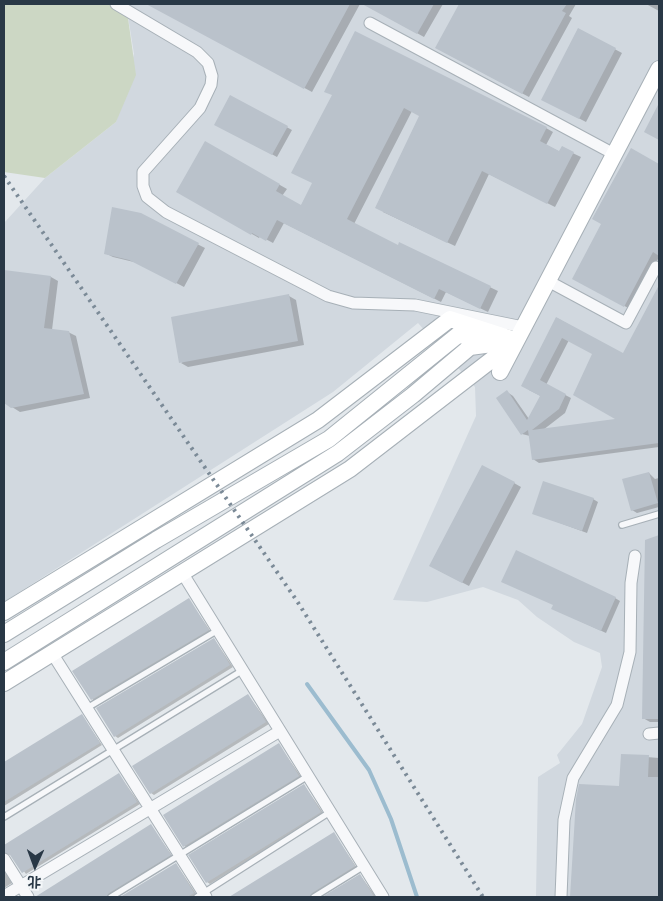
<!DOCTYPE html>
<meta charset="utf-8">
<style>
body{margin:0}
#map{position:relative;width:663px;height:901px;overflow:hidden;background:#e3e8ec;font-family:"Varela Round","Noto Sans SC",sans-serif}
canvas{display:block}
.frame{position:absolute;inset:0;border:5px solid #293846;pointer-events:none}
.north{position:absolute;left:10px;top:841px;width:50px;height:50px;-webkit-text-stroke:4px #f4f7f9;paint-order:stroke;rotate:182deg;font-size:14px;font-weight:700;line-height:20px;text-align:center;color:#293846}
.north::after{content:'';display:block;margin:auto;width:18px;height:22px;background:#293846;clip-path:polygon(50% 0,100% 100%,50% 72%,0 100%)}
</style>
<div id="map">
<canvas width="663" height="901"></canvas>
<div class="frame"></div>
<div class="north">北</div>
</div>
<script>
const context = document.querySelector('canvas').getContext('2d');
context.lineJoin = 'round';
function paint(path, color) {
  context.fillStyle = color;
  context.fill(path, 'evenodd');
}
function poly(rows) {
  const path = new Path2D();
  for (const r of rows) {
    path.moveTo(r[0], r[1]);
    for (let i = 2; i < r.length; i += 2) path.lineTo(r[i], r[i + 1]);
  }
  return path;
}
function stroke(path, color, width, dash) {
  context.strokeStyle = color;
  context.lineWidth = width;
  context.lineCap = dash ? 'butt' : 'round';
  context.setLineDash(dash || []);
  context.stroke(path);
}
paint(poly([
 [126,4,659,4,659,897,536,897,538,777,560,763,557,755,582,724,602,667,600,653,574,642,537,617,518,600,483,587,427,602,393,600,476,416,475,387,418,323,333,392,4,602,4,223,45,178,116,122,134,54]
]), '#d1d8df');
paint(poly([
 [4,4,126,4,136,75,116,122,45,178,4,172]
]), '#ccd7c4');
paint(poly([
 [148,4,360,4,312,92],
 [364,4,443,4,424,37],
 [460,4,576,4,569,16,572,18,529,97,437,48],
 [646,4,659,4,659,11],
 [579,30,622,53,586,122,549,103],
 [333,95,546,128,553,132,546,145,560,152,562,148,581,157,555,207,489,174,455,246,383,212,421,115,412,111,354,224,398,247,400,244,498,291,488,312,446,292,441,302,284,223,273,243,260,236,259,238,178,192,206,143,287,189,282,196,301,206,313,183],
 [231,97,292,130,277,157,216,124],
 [631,150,659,165,659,257,632,310,581,283],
 [140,215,205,248,184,287,138,263,113,257,105,253],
 [4,271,51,277,58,281,52,330,68,332,76,336,90,398,20,412,4,402],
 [659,288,659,447,539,463,533,459,530,436,522,434,507,392,513,396,529,419,541,396,529,390,557,318,623,355],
 [569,340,594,354,619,420,543,430,565,413,571,398,546,385],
 [289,296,296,300,304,345,188,367,181,363],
 [649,473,655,479,659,478,659,507,637,513,632,510],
 [514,483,521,487,469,586,438,570],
 [593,499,598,502,587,533,533,513],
 [659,537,659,722,650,722,643,718,646,541],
 [615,598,620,601,606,633,558,611],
 [189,600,211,632,95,701,92,699],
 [214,639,233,667,118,738,115,736],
 [248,695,269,724,154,795,151,793],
 [82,716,102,745,4,806,4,764],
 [279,745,302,778,188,848,184,846],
 [622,755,659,758,659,897,571,897,577,799,621,788],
 [119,775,140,804,26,874,12,855,4,854,4,847],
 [304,785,324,814,210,884,207,882],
 [151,826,173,857,111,897,38,897],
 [334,834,357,868,314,897,231,897],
 [176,864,197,895,193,897,122,897],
 [4,870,12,883,4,888],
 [360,875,376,897,325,897]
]), '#0003');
stroke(poly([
 [307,684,369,770,391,819,417,897]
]), '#9cbccf', 4);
paint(poly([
 [146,4,350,4,304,89],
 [362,4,434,4,417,34],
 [459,4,567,4,562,11,566,13,522,94,435,48],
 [578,28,616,48,579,119,541,100],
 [355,31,547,127,540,141,559,151,562,146,574,152,547,204,482,171,447,243,375,208,419,116,404,108,347,219,398,245,399,242,491,286,480,309,439,289,434,299,277,220,266,241,252,233,251,235,176,192,205,141,280,184,276,191,301,205,312,183,291,173,332,95,324,92],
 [230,95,288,126,272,155,214,125],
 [659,103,659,140,644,132],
 [631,148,659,164,659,256,653,252,624,307,572,279,601,224,592,219],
 [112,207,141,213,199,243,176,284,129,260,104,254],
 [4,270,51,276,44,328,69,331,84,394,11,408,4,403],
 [659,285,659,443,532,460,528,430,521,435,496,398,507,390,527,420,540,396,521,386,556,317,623,353],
 [562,338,592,354,573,395,615,419,532,430,559,409,566,394,540,380],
 [289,294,298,341,179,363,171,317],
 [482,465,515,482,462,583,429,566],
 [649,472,658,503,631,511,622,479],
 [543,481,594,498,582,531,532,514],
 [659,535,659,719,642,719,645,540],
 [516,550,616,597,601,631,551,609,553,605,501,582],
 [189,598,209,630,91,700,72,671],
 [214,638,230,665,114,737,96,708],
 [248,694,266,722,150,794,132,766],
 [82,714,100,743,4,802,4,762],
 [279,743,299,776,183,847,163,815],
 [621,754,649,755,648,777,659,777,659,897,570,897,576,799,579,784,619,786],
 [119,773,137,802,22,873,10,855,4,852,4,845],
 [304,784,321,812,206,883,188,855],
 [151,824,171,855,109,893,106,897,35,897],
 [334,832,355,866,312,893,309,897,229,897],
 [176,863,194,893,187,897,120,897],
 [360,874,374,897,322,897]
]), '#bac2cb');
const lane = poly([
 [622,525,659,514],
 [87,708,218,630],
 [4,817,243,670],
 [111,897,308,776],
 [197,897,330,812],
 [314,897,364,866]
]);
const street = poly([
 [116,4,197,52,208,63,212,76,211,85,200,108,143,172,143,186,147,197,166,212,328,296,353,303,415,305,523,327],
 [370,23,614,154],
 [548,281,626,323,656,267,659,269],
 [183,574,383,897],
 [52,653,206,897],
 [649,734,659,733],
 [4,859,28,897],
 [4,896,280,731],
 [561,897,564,820,573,778,617,705,630,652,631,583,635,556]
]);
const secondary = poly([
 [500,372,659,69],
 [4,612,318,420,450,319,512,339],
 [4,634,156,540,329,439,458,335,487,338],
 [4,662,338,453,413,395,470,347,514,341],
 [4,683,350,469,516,341]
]);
stroke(lane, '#a7b0b7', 8);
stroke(street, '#a7b0b7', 13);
stroke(secondary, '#a7b0b7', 18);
stroke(lane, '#f7f8fa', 5.5);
stroke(street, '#f7f8fa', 11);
stroke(secondary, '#fff', 16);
stroke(poly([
 [4,176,297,601,483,897]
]), '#7b8a97', 4, [2.5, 5]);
</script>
